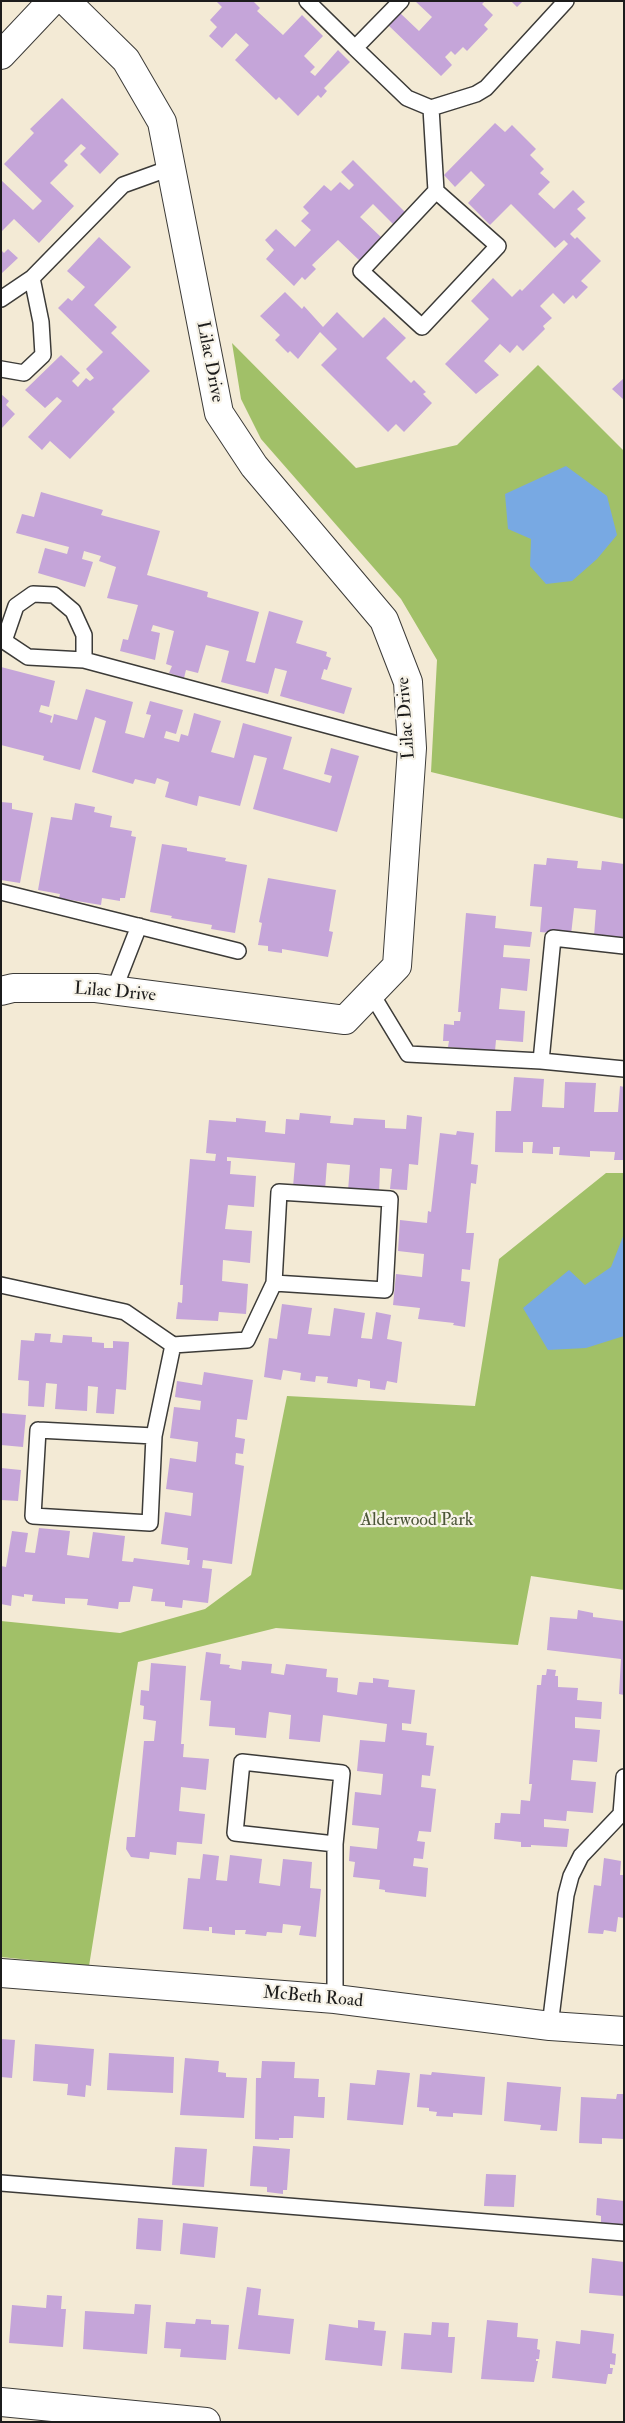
<!DOCTYPE html>
<style>
body{margin:0}
#map{position:relative;width:625px;height:2423px;overflow:hidden;background:#f3ead5;font-family:"IM FELL Double Pica",serif}
canvas{display:block}
.frame{position:absolute;inset:0;border:2px solid #1c1c1c;pointer-events:none}
</style>
<div id="map">
<canvas width="625" height="2423"></canvas>
<div class="frame"></div>
</div>
<script>
const context = document.querySelector('canvas').getContext('2d');
context.lineJoin = 'round';
function paint(path, color) {
  context.fillStyle = color;
  context.fill(path, 'evenodd');
}
function poly(rows) {
  const path = new Path2D();
  for (const r of rows) {
    path.moveTo(r[0], r[1]);
    for (let i = 2; i < r.length; i += 2) path.lineTo(r[i], r[i + 1]);
  }
  return path;
}
function stroke(path, color, width, dash) {
  context.strokeStyle = color;
  context.lineWidth = width;
  context.lineCap = dash ? 'butt' : 'round';
  context.setLineDash(dash || []);
  context.stroke(path);
}
function label(font, color, halo, rows, align = 'center') {
  context.font = font + ' "IM FELL Double Pica",serif';
  context.lineWidth = 4.5;
  context.setLineDash([]);
  context.textBaseline = 'middle';
  context.strokeStyle = halo;
  context.fillStyle = color;
  for (const [text, x, y, turn = 0] of rows) {
    context.save();
    context.translate(x, y);
    context.rotate((+turn || 0) * Math.PI / 180);
    context.textAlign = isNaN(turn) ? turn : align;
    if (halo) context.strokeText(text, 0, 0);
    context.fillText(text, 0, 0);
    context.restore();
  }
}
paint(poly([
 [232,343,356,468,457,445,538,365,624,451,624,819,431,772,437,660,401,599,261,439,241,399],
 [606,1173,624,1173,624,1590,531,1576,518,1645,276,1628,138,1662,89,1966,1,1957,1,1621,120,1633,205,1609,251,1575,287,1396,475,1406,499,1259]
]), '#a1c068');
paint(poly([
 [566,466,607,496,617,535,597,559,572,581,546,584,530,566,531,539,508,529,505,494],
 [624,1234,624,1336,586,1348,548,1350,523,1308,569,1270,585,1285,611,1267]
]), '#78a9e3');
paint(poly([
 [216,1,253,1,260,8,257,11,283,35,302,15,323,36,304,56,315,67,310,72,315,76,338,50,350,62,324,88,327,91,321,98,318,95,298,116,279,97,276,100,235,60,249,45,236,33,222,48,209,36,217,27,210,20,222,7],
 [415,1,485,1,482,4,493,15,484,25,488,29,467,51,463,47,455,55,451,51,445,57,452,65,441,76,387,24,399,12,419,31,432,17],
 [511,1,523,1,517,7],
 [62,98,119,154,100,174,80,154,86,148,81,144,64,161,68,165,50,183,74,206,39,243,14,219,1,232,1,180,33,210,42,201,4,164,34,133,30,129],
 [495,123,505,132,512,125,536,149,530,155,544,169,540,173,550,182,538,194,554,209,573,190,585,202,577,209,586,218,570,234,575,239,577,237,601,261,581,281,588,287,576,299,573,295,564,304,553,293,540,306,552,318,543,326,545,329,523,351,517,345,510,353,500,344,484,361,499,375,476,394,445,364,489,319,471,301,493,278,512,297,520,289,522,291,568,244,564,240,555,248,511,204,490,225,468,203,485,185,471,171,455,187,444,175],
 [353,160,406,213,394,225,373,204,360,217,382,238,360,261,338,240,312,265,316,269,305,280,302,277,294,286,266,259,274,250,265,240,276,229,295,247,311,230,301,221,309,213,303,207,324,185,331,191,340,182,349,190,354,185,341,172],
 [99,237,131,267,94,305,117,327,111,333,150,371,112,409,115,412,70,459,50,441,42,450,28,437,62,401,57,397,45,408,25,390,61,355,80,373,72,381,78,387,86,378,90,381,94,378,86,369,103,352,58,308,68,298,72,301,85,287,67,271],
 [8,249,18,258,1,274,1,250,4,253],
 [285,292,302,309,304,306,323,327,337,312,363,338,384,317,406,338,386,358,411,383,414,380,426,392,423,394,432,403,404,432,396,424,388,432,321,365,337,349,320,332,298,359,290,351,288,353,275,340,280,335,260,316],
 [624,378,624,400,612,389],
 [1,394,9,401,6,405,15,414,1,429],
 [41,492,103,510,101,515,160,531,147,575,208,592,207,597,259,612,246,661,255,663,269,611,303,621,296,643,327,652,326,656,331,658,327,670,324,669,321,679,352,688,344,714,280,696,287,671,275,668,268,694,221,682,229,651,206,645,198,673,186,670,184,678,169,673,172,666,166,664,174,631,153,625,151,631,160,633,155,660,120,651,123,639,128,640,138,605,107,598,116,567,99,561,101,556,84,551,82,559,93,562,85,587,38,573,45,548,67,554,69,547,16,533,22,514,34,517],
 [1,667,55,681,49,707,41,705,39,712,52,716,50,722,52,723,54,714,77,720,86,689,133,702,125,733,144,738,151,715,146,714,150,701,183,710,176,734,166,731,164,738,179,742,181,734,188,736,194,713,221,721,211,752,234,758,243,723,292,737,283,769,330,783,332,776,324,774,331,748,359,756,337,832,253,809,267,758,254,755,240,806,199,796,197,806,165,797,169,782,157,778,155,784,135,779,133,784,92,772,106,721,95,717,80,770,43,760,44,756,1,745],
 [1,802,12,803,12,809,33,813,20,883,1,880],
 [75,803,95,807,94,812,112,816,110,827,132,831,131,836,136,837,125,898,120,898,120,901,102,898,101,905,59,898,60,894,38,890,51,817,72,820],
 [162,844,187,848,187,851,226,858,225,861,247,865,235,933,211,929,212,925,171,918,172,916,150,912],
 [547,858,578,861,577,868,601,870,602,861,624,864,624,939,594,936,596,910,574,908,571,935,540,932,542,907,530,906,534,864,546,865],
 [268,878,336,890,329,931,333,932,328,957,282,949,282,953,268,951,268,946,258,945,262,923,259,922],
 [466,913,496,916,495,928,532,932,530,947,504,945,503,957,530,959,527,991,501,988,499,1009,525,1011,523,1042,496,1040,495,1051,448,1047,449,1041,443,1041,444,1024,454,1025,454,1021,460,1021,461,1012,458,1012],
 [514,1077,544,1079,542,1107,564,1108,565,1082,596,1083,594,1112,618,1112,620,1086,624,1087,624,1160,614,1160,615,1152,590,1151,590,1157,559,1155,560,1147,553,1147,553,1154,532,1153,533,1142,523,1142,523,1153,495,1152,496,1111,511,1111],
 [300,1113,331,1116,330,1123,353,1125,354,1118,385,1120,385,1128,406,1129,407,1115,422,1117,418,1165,409,1164,407,1190,390,1189,392,1169,380,1168,379,1194,348,1191,350,1165,327,1163,325,1190,293,1187,295,1163,227,1157,227,1161,231,1161,230,1174,256,1176,254,1207,228,1205,225,1229,252,1231,250,1263,223,1260,222,1281,248,1284,246,1314,219,1312,218,1321,176,1319,178,1302,182,1303,183,1285,180,1285,190,1159,215,1161,216,1154,206,1153,209,1120,236,1122,236,1118,266,1121,265,1132,285,1134,286,1119,299,1120],
 [457,1131,474,1133,471,1164,478,1165,476,1184,471,1183,466,1233,474,1233,470,1270,462,1269,461,1281,470,1282,465,1327,453,1325,454,1323,418,1319,420,1308,393,1305,396,1274,422,1277,424,1254,398,1251,400,1220,427,1223,428,1211,431,1212,440,1133,456,1135],
 [282,1304,312,1308,308,1334,330,1336,334,1308,365,1313,361,1338,372,1339,376,1312,391,1315,387,1339,402,1342,397,1383,387,1381,385,1390,370,1388,370,1381,358,1379,357,1387,327,1383,328,1377,316,1376,315,1382,300,1380,301,1373,283,1370,281,1380,264,1377,269,1338,277,1339],
 [35,1333,51,1334,50,1342,62,1343,63,1335,92,1337,92,1342,104,1343,104,1348,113,1348,113,1341,129,1342,126,1390,116,1389,114,1414,96,1413,98,1387,88,1386,87,1411,55,1409,57,1384,46,1383,44,1407,28,1406,29,1381,18,1380,21,1340,34,1341],
 [204,1372,253,1380,247,1420,237,1419,235,1437,245,1439,243,1454,236,1453,235,1464,244,1466,232,1564,203,1560,202,1568,212,1569,208,1603,183,1600,182,1608,165,1606,165,1602,151,1601,153,1589,133,1586,130,1602,119,1602,118,1609,87,1605,88,1599,65,1598,65,1604,32,1601,33,1595,24,1594,24,1597,12,1595,11,1606,1,1604,1,1566,6,1567,12,1531,28,1533,25,1552,35,1553,39,1528,70,1531,67,1555,89,1558,93,1532,125,1536,122,1561,133,1562,134,1558,189,1565,190,1560,187,1560,188,1548,161,1544,165,1512,191,1516,193,1493,166,1489,170,1458,196,1462,198,1442,170,1438,174,1407,200,1410,201,1401,175,1397,177,1381,202,1385],
 [1,1413,26,1415,23,1447,1,1445],
 [1,1468,21,1470,18,1501,1,1500],
 [578,1610,593,1613,593,1617,624,1621,624,1695,619,1694,621,1659,547,1650,550,1617,577,1619],
 [206,1652,221,1654,220,1664,230,1665,229,1668,241,1670,242,1661,272,1664,271,1673,284,1675,286,1664,327,1669,326,1677,338,1678,337,1692,357,1695,359,1682,373,1683,373,1678,389,1680,388,1687,415,1690,411,1724,402,1723,402,1730,427,1733,426,1745,434,1746,430,1776,422,1775,421,1787,436,1789,431,1832,419,1831,417,1841,425,1842,423,1859,414,1858,413,1866,428,1868,426,1897,385,1892,385,1890,379,1889,380,1880,353,1877,355,1862,349,1861,350,1846,377,1849,379,1828,352,1825,355,1792,381,1795,383,1774,357,1771,360,1740,385,1742,387,1724,323,1715,320,1742,289,1739,291,1715,269,1712,266,1738,235,1735,235,1728,209,1726,211,1701,200,1700],
 [151,1663,186,1666,181,1744,184,1744,183,1757,209,1759,206,1790,181,1787,179,1811,205,1814,202,1844,177,1842,176,1855,150,1852,149,1859,131,1857,126,1849,127,1837,135,1837,144,1741,154,1741,156,1721,143,1719,144,1706,140,1705,141,1690,149,1691],
 [547,1669,556,1670,555,1676,558,1676,558,1687,578,1688,577,1700,602,1702,601,1719,575,1717,575,1728,600,1730,597,1762,573,1760,571,1780,596,1782,593,1813,567,1811,566,1821,544,1819,544,1827,569,1829,567,1847,531,1845,531,1847,521,1847,521,1842,494,1839,495,1823,500,1823,501,1813,520,1814,521,1800,530,1801,532,1784,529,1784,537,1685,541,1685,542,1675,546,1675],
 [203,1854,219,1856,216,1880,227,1881,230,1855,262,1859,259,1883,280,1886,283,1859,312,1862,310,1888,321,1889,316,1937,299,1935,301,1926,283,1924,282,1933,267,1932,266,1936,245,1934,246,1930,235,1930,235,1935,212,1933,212,1927,209,1927,209,1931,183,1929,188,1878,200,1879],
 [604,1858,621,1861,620,1875,624,1875,624,1918,618,1917,616,1932,604,1930,603,1934,588,1933,594,1885,601,1886],
 [1,2039,15,2040,12,2078,1,2077],
 [35,2044,94,2049,91,2086,86,2085,85,2097,67,2095,68,2084,33,2081],
 [109,2053,174,2057,173,2093,107,2090],
 [185,2058,219,2061,218,2072,226,2073,226,2077,247,2078,244,2118,180,2115],
 [262,2061,295,2062,294,2078,319,2079,318,2097,325,2097,324,2118,294,2116,293,2138,279,2138,279,2140,255,2139,256,2078,261,2078],
 [377,2070,410,2073,403,2125,347,2120,350,2083,375,2085],
 [432,2072,485,2077,482,2115,453,2113,453,2117,436,2116,437,2112,429,2111,429,2108,417,2107,420,2074,431,2075],
 [507,2082,561,2087,557,2131,540,2130,541,2125,504,2121],
 [617,2094,624,2094,624,2139,602,2138,602,2144,579,2143,581,2097,616,2099],
 [253,2146,290,2149,287,2190,283,2190,283,2194,267,2192,267,2187,250,2186],
 [175,2147,207,2149,204,2187,172,2185],
 [486,2174,516,2175,514,2207,484,2206],
 [597,2198,624,2201,624,2225,601,2223,601,2216,596,2215],
 [138,2218,163,2220,161,2251,136,2249],
 [183,2223,218,2227,215,2258,180,2254],
 [592,2258,624,2262,624,2296,589,2293],
 [247,2287,261,2289,258,2315,294,2319,290,2354,238,2349],
 [47,2295,62,2296,61,2309,66,2309,63,2347,9,2343,12,2305,46,2308],
 [135,2304,151,2305,147,2354,83,2349,85,2311,134,2314],
 [196,2319,211,2320,211,2324,229,2325,226,2360,180,2357,181,2349,164,2348,166,2322,195,2324],
 [358,2320,375,2322,374,2330,386,2331,382,2366,325,2360,329,2324,358,2328],
 [487,2320,518,2323,517,2337,538,2339,537,2349,540,2350,539,2359,536,2359,536,2361,538,2361,534,2382,481,2379],
 [432,2322,449,2323,448,2337,455,2337,452,2373,401,2369,404,2333,431,2335],
 [581,2330,614,2334,612,2353,616,2354,615,2365,610,2364,610,2368,613,2368,612,2374,608,2374,606,2384,552,2378,556,2341,580,2344]
]), '#c5a5d9');
const lane = poly([
 [307,1,355,48,401,1],
 [355,48,407,98,431,108,436,191,498,246,422,327,361,271,436,191],
 [431,108,476,94,486,88,566,1],
 [1,299,32,278,123,185,173,167],
 [1,369,24,373,43,355,41,322,32,278],
 [84,660,84,635,73,611,54,595,33,594,16,606,4,641,28,657,84,660,412,748],
 [1,892,238,951],
 [114,990,139,926],
 [371,993,408,1054,541,1061,624,1069],
 [541,1061,553,938,624,946],
 [279,1192,390,1199,385,1290,274,1283,279,1192],
 [1,1285,125,1312,173,1345],
 [38,1430,154,1436,150,1523,33,1516,38,1430],
 [154,1436,173,1345,247,1340,274,1283],
 [242,1762,342,1773,335,1844,235,1833,242,1762],
 [335,1844,335,1999],
 [550,2026,566,1895,571,1876,581,1856,621,1814,624,1777],
 [1,2183,624,2233]
]);
const street = poly([
 [1,991,13,988,96,988,345,1020,397,966,412,748,408,682,384,620,254,466,219,413,162,122,126,60,66,1],
 [1,1973,335,1999,550,2026,624,2031],
 [1,2402,206,2422]
]);
const secondary = poly([
 [1,55,52,1]
]);
stroke(lane, '#3c3b38', 18);
stroke(street, '#3c3b38', 30);
stroke(secondary, '#3c3b38', 30);
stroke(lane, '#fff', 15);
stroke(street, '#fff', 28);
stroke(secondary, '#fff', 28);
label('18px', '#1c1c1c', '#f7f3e8', [
 ["Lilac Drive",209,362,79],
 ["Lilac Drive",407,718,-94],
 ["Lilac Drive",115,993,5],
 ["McBeth Road",313,1998,5]
]);
label('18px', '#4b5537', '#f7f3e8', [
 ["Alderwood Park",417,1521]
]);
</script>
